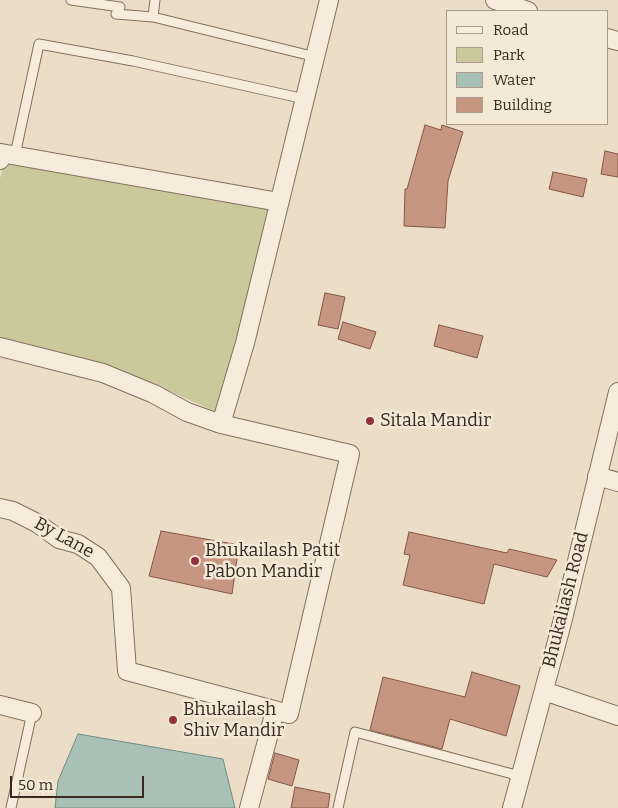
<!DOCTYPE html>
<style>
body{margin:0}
#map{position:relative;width:618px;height:808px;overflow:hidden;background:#ecddc8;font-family:Bitter,serif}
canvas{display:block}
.legend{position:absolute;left:446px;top:10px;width:162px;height:115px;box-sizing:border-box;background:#f4e8d7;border:1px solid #a99c8e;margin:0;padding:6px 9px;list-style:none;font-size:15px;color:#382921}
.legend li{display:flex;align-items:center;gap:10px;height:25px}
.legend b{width:25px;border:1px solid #a99c8e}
.scale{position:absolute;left:10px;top:776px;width:134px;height:22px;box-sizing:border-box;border:2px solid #382921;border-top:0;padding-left:6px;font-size:15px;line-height:18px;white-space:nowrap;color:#382921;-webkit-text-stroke:4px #f4e8d7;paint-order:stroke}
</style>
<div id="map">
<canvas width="618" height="808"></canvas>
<ul class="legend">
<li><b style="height:6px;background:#f7ebdb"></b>Road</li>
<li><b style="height:14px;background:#c9c99c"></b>Park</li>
<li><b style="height:14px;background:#a8c0b6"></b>Water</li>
<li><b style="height:14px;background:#c79680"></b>Building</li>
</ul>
<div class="scale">50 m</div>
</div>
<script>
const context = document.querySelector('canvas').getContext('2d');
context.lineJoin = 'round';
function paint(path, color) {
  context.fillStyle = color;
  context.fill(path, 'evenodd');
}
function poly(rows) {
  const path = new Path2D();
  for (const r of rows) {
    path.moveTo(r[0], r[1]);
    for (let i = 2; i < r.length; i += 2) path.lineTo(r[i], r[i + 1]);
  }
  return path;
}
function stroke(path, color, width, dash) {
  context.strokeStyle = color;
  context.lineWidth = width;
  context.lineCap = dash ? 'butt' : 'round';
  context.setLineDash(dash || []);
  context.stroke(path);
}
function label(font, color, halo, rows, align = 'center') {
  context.font = font + ' Bitter,serif';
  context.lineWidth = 5;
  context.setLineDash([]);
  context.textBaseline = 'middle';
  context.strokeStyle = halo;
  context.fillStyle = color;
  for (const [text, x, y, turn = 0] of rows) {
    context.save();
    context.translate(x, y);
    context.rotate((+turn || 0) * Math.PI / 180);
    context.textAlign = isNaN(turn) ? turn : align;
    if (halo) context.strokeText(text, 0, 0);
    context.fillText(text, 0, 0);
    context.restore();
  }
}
paint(poly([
 [4,159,272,207,217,412,128,373,0,340,0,179]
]), '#c9c99c');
const water = poly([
 [78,734,223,759,235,808,55,808,58,781,78,734]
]);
paint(water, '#a8c0b6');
stroke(water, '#6f8e83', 1);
const building = poly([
 [425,125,441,130,442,125,463,132,448,181,445,228,404,226,405,189,407,189,425,125],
 [605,151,618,154,618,177,601,174,605,151],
 [553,172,587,179,583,197,549,189,553,172],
 [325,293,345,297,338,329,318,325,325,293],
 [343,322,376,332,370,349,338,339,343,322],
 [439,325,483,336,477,358,434,346,439,325],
 [161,531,239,545,232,594,149,576,161,531],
 [409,532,507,553,509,549,557,560,547,577,494,564,484,604,403,585,410,555,404,554,409,532],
 [472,672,520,686,506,736,450,719,442,749,370,730,383,677,465,697,472,672],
 [275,753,299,760,292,786,268,779,275,753],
 [295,787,330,794,328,808,291,808,295,787]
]);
paint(building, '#c79680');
stroke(building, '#845745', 1);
const lane = poly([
 [71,0,120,7,116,14,153,17,316,57],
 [153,17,155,0],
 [15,155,39,44,133,61,305,99],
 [11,808,32,713],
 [338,808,355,732,520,776]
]);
const street = poly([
 [495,0,528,11],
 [607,38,618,41],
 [0,160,1,153,279,202],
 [0,347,103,373,154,394,187,412,221,424,350,454,289,714,127,671,121,588,98,557,78,544,59,539,37,523,13,511,0,508],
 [221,424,245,343,329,0],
 [597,476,618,482],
 [544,691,618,716],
 [0,705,32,713],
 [249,808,275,711],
 [512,808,562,623,618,392]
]);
stroke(lane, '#866f5e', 11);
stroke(street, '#866f5e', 20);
stroke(lane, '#f7ebdb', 9);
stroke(street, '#f7ebdb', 18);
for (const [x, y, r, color] of [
 [370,421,5,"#91323e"],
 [195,561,5,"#91323e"],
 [173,720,5,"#91323e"]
]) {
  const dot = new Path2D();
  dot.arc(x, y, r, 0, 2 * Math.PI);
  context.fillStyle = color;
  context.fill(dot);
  stroke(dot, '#f4e8d7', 2);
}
label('18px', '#382921', '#f4e8d7', [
 ["Sitala Mandir",380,421],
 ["Bhukailash Patit",205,551],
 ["Pabon Mandir",205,572],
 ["Bhukailash",183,710],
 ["Shiv Mandir",183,731]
], 'left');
label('18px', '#382921', '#f4e8d7', [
 ["By Lane",64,538,29],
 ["Bhukaliash Road",566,600,-76]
]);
</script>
